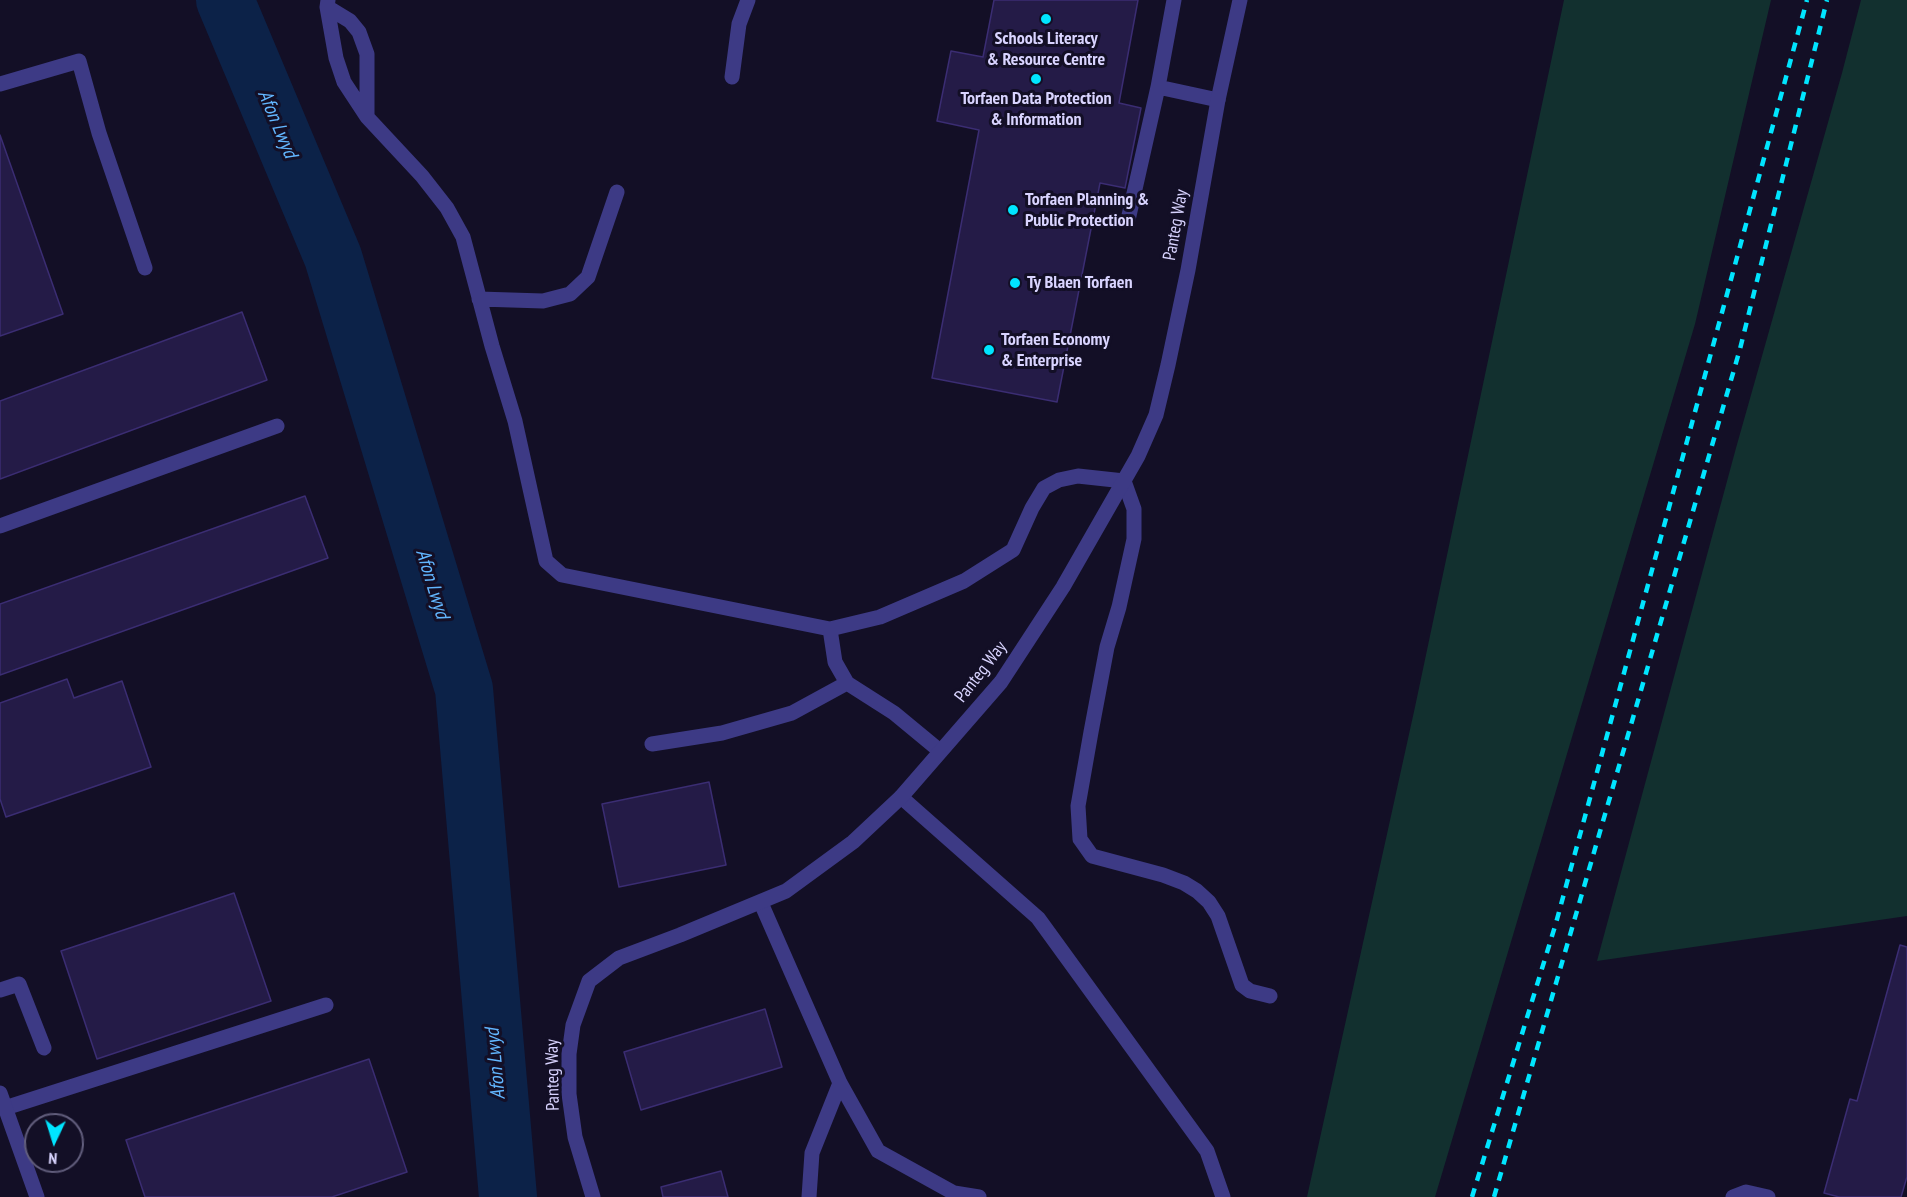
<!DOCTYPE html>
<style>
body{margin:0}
#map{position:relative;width:1907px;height:1197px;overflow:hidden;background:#130f26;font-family:"PT Sans Narrow",sans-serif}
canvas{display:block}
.north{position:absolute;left:24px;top:1113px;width:60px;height:60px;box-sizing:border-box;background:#130f26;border:2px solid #625e7d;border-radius:50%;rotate:184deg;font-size:16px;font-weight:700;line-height:24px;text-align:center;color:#d9d4ff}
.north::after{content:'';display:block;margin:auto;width:21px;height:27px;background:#00e5ff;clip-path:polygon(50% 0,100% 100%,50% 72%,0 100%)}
</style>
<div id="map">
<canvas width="1907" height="1197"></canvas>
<div class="north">N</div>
</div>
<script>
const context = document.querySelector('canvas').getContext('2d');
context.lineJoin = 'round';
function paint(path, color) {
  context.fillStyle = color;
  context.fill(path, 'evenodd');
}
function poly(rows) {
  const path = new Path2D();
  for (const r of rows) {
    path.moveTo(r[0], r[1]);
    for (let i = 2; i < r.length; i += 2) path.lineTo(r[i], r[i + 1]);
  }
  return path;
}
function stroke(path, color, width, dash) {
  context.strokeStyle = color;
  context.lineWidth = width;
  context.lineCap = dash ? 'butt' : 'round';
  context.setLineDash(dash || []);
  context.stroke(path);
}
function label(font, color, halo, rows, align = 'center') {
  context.font = font + ' "PT Sans Narrow",sans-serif';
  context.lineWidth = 6;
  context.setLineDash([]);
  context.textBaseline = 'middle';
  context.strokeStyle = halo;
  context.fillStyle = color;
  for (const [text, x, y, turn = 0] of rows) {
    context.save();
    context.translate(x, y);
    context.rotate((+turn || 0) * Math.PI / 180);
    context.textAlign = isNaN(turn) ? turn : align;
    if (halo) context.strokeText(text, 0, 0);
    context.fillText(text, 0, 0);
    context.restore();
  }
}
paint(poly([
 [1564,0,1771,0,1695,324,1435,1197,1307,1197,1415,707],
 [1861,0,1907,0,1907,916,1597,961,1736,448,1842,73]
]), '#12302f');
stroke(poly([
 [225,0,333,257,464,689,508,1197]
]), '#0c2248', 58);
const building = poly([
 [994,0,1138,0,1119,103,1141,108,1125,188,1100,183,1057,402,932,378,979,130,937,121,951,51,983,57,994,0],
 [0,135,63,314,0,336,0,135],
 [242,312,267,380,0,479,0,401,242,312],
 [305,496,328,558,0,675,0,604,305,496],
 [67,679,74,698,122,681,151,767,6,817,0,799,0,703,67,679],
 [709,782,726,865,619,887,602,804,709,782],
 [234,893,271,1001,97,1059,61,951,234,893],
 [1900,945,1907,947,1907,1177,1901,1197,1839,1197,1824,1193,1850,1099,1857,1101,1900,945],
 [765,1009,782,1067,641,1110,624,1052,765,1009],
 [369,1059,407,1172,332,1197,145,1197,126,1140,369,1059],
 [721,1171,728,1197,663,1197,661,1187,721,1171]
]);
paint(building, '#241b47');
stroke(building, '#3b2d73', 1.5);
stroke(poly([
 [328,0,327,7,336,58,344,82,367,117,422,176,447,208,463,237,492,346,515,421,546,561,562,575,830,629,880,617,964,581,1013,550,1032,508,1044,488,1059,480,1078,476,1124,481,1134,509,1134,539,1119,607,1107,647,1091,732,1078,806,1080,839,1092,856,1163,875,1184,883,1197,891,1209,902,1218,916,1242,985,1250,991,1270,996],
 [1174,0,1158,87,1218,100],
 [327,7,350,21,359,32,367,54,367,117],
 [732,77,739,24,748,0],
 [0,84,79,61,99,133,145,268],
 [1128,220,1158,87],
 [479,299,543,301,570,294,588,277,617,192],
 [830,629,835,662,847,683,894,713,940,751],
 [652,744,722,733,792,713,847,683],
 [901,797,1038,918,1207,1151,1223,1197],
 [761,903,840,1083,878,1151,954,1193,979,1197],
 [0,990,19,984,44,1048],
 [5,1108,326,1005],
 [809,1197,812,1153,840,1083],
 [1733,1197,1746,1192,1768,1197]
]), '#3d3a85', 15);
stroke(poly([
 [0,526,277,426],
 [0,1093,37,1197],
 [593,1197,575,1137,569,1094,569,1054,573,1025,589,981,619,958,680,935,786,891,853,842,901,797,1001,682,1063,587,1138,456,1156,415,1168,365,1188,270,1218,100,1240,0]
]), '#3d3a85', 15);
stroke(poly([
 [1472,1197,1556,923,1807,0],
 [1494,1197,1740,349,1827,0]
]), '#00e5ff', 4.5, [9, 8]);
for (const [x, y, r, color] of [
 [1046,19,6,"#00e5ff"],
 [1036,79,6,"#00e5ff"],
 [1013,210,6,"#00e5ff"],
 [1015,283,6,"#00e5ff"],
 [989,350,6,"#00e5ff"]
]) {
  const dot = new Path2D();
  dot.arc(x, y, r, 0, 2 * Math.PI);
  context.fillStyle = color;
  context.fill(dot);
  stroke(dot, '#130f26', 2);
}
label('bold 18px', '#d9d4ff', '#130f26', [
 ["Schools Literacy",1046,39,"center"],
 ["& Resource Centre",1046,60,"center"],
 ["Torfaen Data Protection",1036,99,"center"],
 ["& Information",1036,120,"center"],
 ["Torfaen Planning &",1025,200],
 ["Public Protection",1025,221],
 ["Ty Blaen Torfaen",1027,283],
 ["Torfaen Economy",1001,340],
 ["& Enterprise",1001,361]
], 'left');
label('18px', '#d9d4ff', '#130f26', [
 ["Panteg Way",1176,225,-80],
 ["Panteg Way",981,672,-52],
 ["Panteg Way",553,1075,-91]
]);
label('italic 20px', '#62b6ff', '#130f26', [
 ["Afon Lwyd",277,124,67],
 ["Afon Lwyd",432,584,73],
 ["Afon Lwyd",496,1064,-95]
]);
</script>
